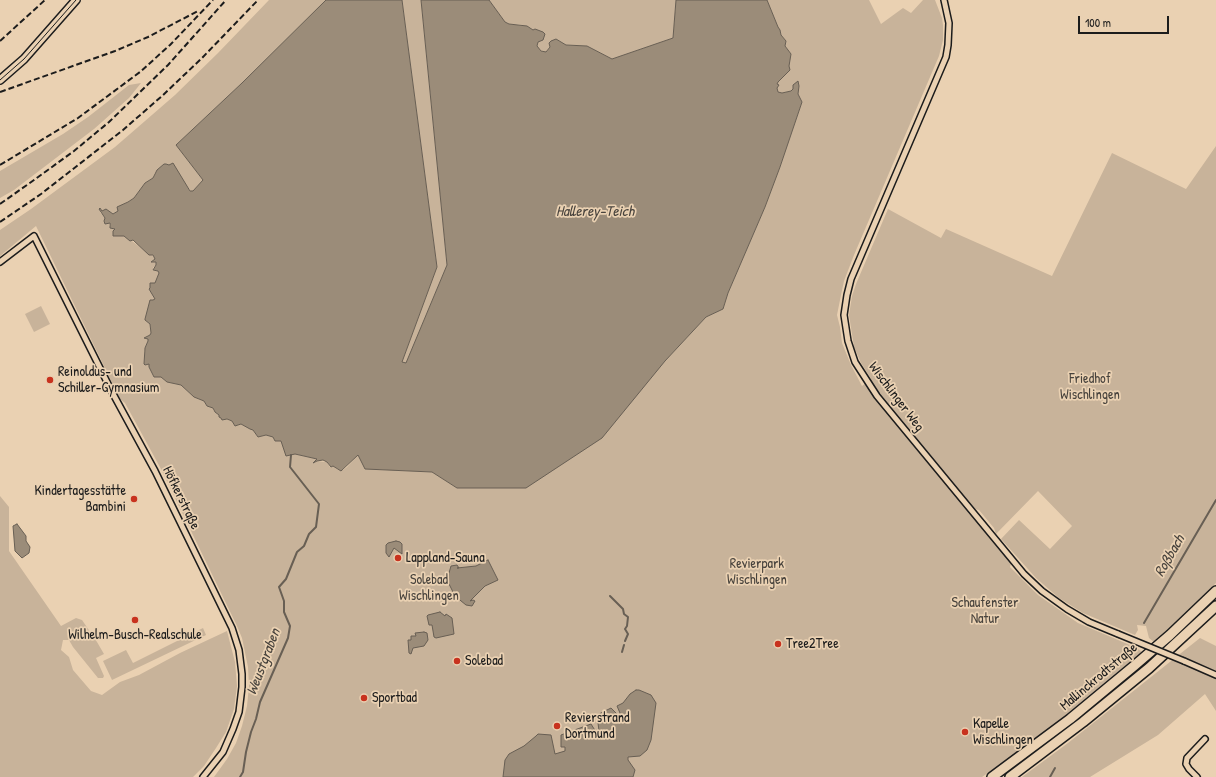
<!DOCTYPE html>
<meta charset="utf-8">
<style>
body{margin:0}
#map{position:relative;width:1216px;height:777px;overflow:hidden;background:#ead1b2;font-family:"Patrick Hand",sans-serif}
canvas{display:block}
.scale{position:absolute;left:1078px;top:16px;width:91px;height:18px;box-sizing:border-box;border:2px solid #1c1c1c;border-top:0;padding-left:5px;font-size:12px;line-height:14px;white-space:nowrap;color:#1c1c1c;-webkit-text-stroke:3px #ead1b2;paint-order:stroke}
</style>
<div id="map">
<canvas width="1216" height="777"></canvas>
<div class="scale">100 m</div>
</div>
<script>
const context = document.querySelector('canvas').getContext('2d');
context.lineJoin = 'round';
function paint(path, color) {
  context.fillStyle = color;
  context.fill(path, 'evenodd');
}
function poly(rows) {
  const path = new Path2D();
  for (const r of rows) {
    path.moveTo(r[0], r[1]);
    for (let i = 2; i < r.length; i += 2) path.lineTo(r[i], r[i + 1]);
  }
  return path;
}
function stroke(path, color, width, dash) {
  context.strokeStyle = color;
  context.lineWidth = width;
  context.lineCap = dash ? 'butt' : 'round';
  context.setLineDash(dash || []);
  context.stroke(path);
}
function label(font, color, halo, rows, align = 'center') {
  context.font = font + ' "Patrick Hand",sans-serif';
  context.lineWidth = 3.5;
  context.setLineDash([]);
  context.textBaseline = 'middle';
  context.strokeStyle = halo;
  context.fillStyle = color;
  for (const [text, x, y, turn = 0] of rows) {
    context.save();
    context.translate(x, y);
    context.rotate((+turn || 0) * Math.PI / 180);
    context.textAlign = isNaN(turn) ? turn : align;
    if (halo) context.strokeText(text, 0, 0);
    context.fillText(text, 0, 0);
    context.restore();
  }
}
paint(poly([
 [269,0,326,0,242,83,176,145,203,180,193,191,191,191,169,165,164,164,155,173,153,178,145,183,134,198,118,208,118,211,113,214,106,210,102,211,100,208,100,212,109,223,109,226,115,228,113,236,125,236,154,257,155,259,151,262,156,262,156,265,153,268,153,271,158,271,159,273,155,284,150,283,150,288,149,289,155,298,145,319,145,320,150,324,151,333,150,335,144,338,148,339,148,341,144,352,145,365,149,364,149,367,154,377,161,377,167,382,181,385,194,397,204,401,207,406,213,408,214,411,219,414,221,418,232,421,236,426,241,424,253,430,258,437,266,435,273,437,275,441,281,441,295,454,317,459,316,461,327,462,330,467,333,466,339,470,343,470,347,467,358,455,375,469,432,472,457,488,665,361,706,317,723,309,728,293,765,207,780,167,802,102,798,94,799,86,791,91,782,93,778,92,777,88,777,82,787,72,791,54,785,46,786,41,781,35,781,33,778,27,767,0,869,0,881,24,903,8,911,13,923,0,935,0,942,18,943,25,943,40,939,56,854,255,844,281,841,295,837,315,840,327,842,343,851,365,862,386,871,379,861,363,854,347,849,315,852,296,856,284,888,209,941,238,946,229,1052,276,1112,153,1186,189,1216,146,1216,583,1154,642,1149,638,1146,626,1137,625,1138,630,1135,635,1083,613,1059,598,1036,578,1001,539,1019,520,1050,549,1072,526,1038,491,996,534,994,528,979,510,970,508,1012,560,1010,567,1038,595,1078,623,1137,648,1142,652,1126,667,1065,716,1019,751,982,777,214,777,227,759,236,743,242,726,247,706,249,686,248,667,242,638,237,626,161,469,125,403,120,399,36,226,0,256,0,230,31,209,115,147,175,95,218,53],
 [402,0,421,0,447,265,406,364,402,362,437,267],
 [489,0,676,0,673,38,612,59,587,46,566,45,555,39,546,52,544,52,537,48,538,42,533,30,523,25,509,24,505,22],
 [141,83,129,98,94,129,14,190,0,198,0,171,63,134,88,117,129,85],
 [41,306,50,324,34,332,25,314],
 [0,496,9,507,9,551,61,626,76,618,82,620,97,642,104,654,96,658,104,676,103,678,98,678,73,647,69,640,63,640,61,650,69,657,73,670,91,691,102,695,120,682,139,675,180,653,227,631,235,662,237,686,234,709,226,732,216,748,204,766,193,777,0,777],
 [203,628,206,635,112,680,103,661,126,650,133,663],
 [1200,638,1216,646,1216,711,1205,694,1158,735,1090,777,1022,777,1068,743]
]), '#c8b39a');
const water = poly([
 [326,0,402,0,437,267,402,362,406,363,447,265,421,0,489,0,505,22,509,24,527,26,533,30,535,29,543,32,545,34,543,40,538,42,537,46,541,51,546,52,550,47,549,43,551,41,556,39,566,45,587,46,612,59,673,38,676,0,767,0,778,27,780,30,781,35,786,41,785,46,791,54,789,66,790,70,778,82,777,84,779,85,777,88,778,92,782,93,791,91,793,89,793,85,798,81,799,86,798,94,802,102,780,167,765,207,728,293,723,309,706,317,665,361,602,438,526,488,457,488,432,472,365,469,358,455,341,471,333,466,331,467,327,462,323,460,317,461,313,463,317,459,295,454,286,456,281,441,275,441,273,437,266,435,258,437,253,430,250,429,241,424,235,426,232,421,227,419,222,420,221,418,219,417,219,415,215,412,213,408,207,406,204,401,194,397,181,385,167,382,161,377,154,377,149,367,149,364,145,365,144,364,145,348,148,341,148,339,144,338,150,335,151,333,150,324,145,320,145,319,150,300,153,300,155,299,149,289,150,288,150,283,155,283,159,273,158,271,153,270,156,265,156,262,151,262,155,259,153,255,149,255,133,240,130,241,124,236,113,236,113,231,115,229,110,228,110,223,105,224,104,221,105,218,99,209,100,208,102,211,106,209,113,214,118,211,117,207,128,202,134,198,145,183,153,178,157,170,164,164,166,164,169,165,173,163,190,191,193,191,203,180,176,145,242,83,326,0],
 [17,524,26,536,26,541,30,547,29,553,22,558,15,551,13,526,17,524],
 [396,541,400,542,402,544,402,554,394,548,389,557,386,553,386,545,388,543,396,541],
 [488,560,498,580,485,586,470,601,473,600,475,601,472,606,466,605,455,596,449,584,449,573,451,566,457,565,459,568,457,568,476,566,488,560],
 [440,612,445,616,446,614,452,618,454,634,436,638,434,637,432,625,429,625,427,616,428,615,440,612],
 [424,632,427,633,428,640,424,646,413,648,411,654,409,653,408,640,411,640,411,636,416,636,415,633,424,632],
 [636,690,639,690,651,695,656,703,651,740,647,750,640,756,628,757,628,760,635,770,633,777,503,777,505,760,509,754,524,746,536,736,538,734,551,735,555,754,565,751,565,747,561,747,561,735,591,724,596,732,599,731,597,715,611,708,618,715,620,713,617,706,623,703,630,694,636,690]
]);
paint(water, '#9b8c79');
stroke(water, '#685f54', 1);
stroke(poly([
 [610,596,623,609,624,614,628,617,627,626,625,629,628,634,625,641],
 [1144,623,1216,500],
 [622,652,624,645],
 [240,777,243,772,246,752,251,732,256,719,260,702,288,638,290,626,284,612,284,601,279,587,286,579,297,552,304,546,309,534,316,527,319,504,290,467,291,455],
 [1050,777,1055,768]
]), '#685f54', 2);
const street = poly([
 [944,0,949,23,948,45,946,57,851,279,847,295,844,315,848,341,855,362,877,396,1024,574,1042,591,1067,609,1089,622,1118,634],
 [0,262,34,236,112,392,155,471,232,628,239,650,242,674,242,687,239,712,233,729,223,752,203,777],
 [1184,661,1216,675],
 [1197,777,1189,769,1186,764,1187,758,1205,739]
]);
const secondary = poly([
 [0,80,24,59,76,0]
]);
const highway = poly([
 [992,777,1070,719,1134,666,1170,635,1216,591],
 [1010,777,1083,722,1149,668,1216,606]
]);
stroke(street, '#1c1c1c', 8);
stroke(secondary, '#1c1c1c', 10);
stroke(highway, '#1c1c1c', 12);
stroke(street, '#ead1b2', 5);
stroke(secondary, '#ead1b2', 7);
stroke(highway, '#ead1b2', 9);
stroke(poly([
 [0,80,24,59,76,0]
]), '#1c1c1c', 1);
stroke(poly([
 [0,41,45,0],
 [0,92,115,51,148,37,198,11],
 [0,165,78,118,140,72,170,45,213,0],
 [0,204,34,180,74,151,109,122,168,65,226,0],
 [0,222,41,194,123,130,162,96,202,58,258,0]
]), '#1c1c1c', 2, [6, 3]);
const streetBridge = poly([
 [1118,634,1184,661]
]);
stroke(streetBridge, '#1c1c1c', 8, []);
stroke(streetBridge, '#ead1b2', 5);
for (const [x, y, r, color] of [
 [50,380,4,"#c8321e"],
 [134,499,4,"#c8321e"],
 [398,558,4,"#c8321e"],
 [135,620,4,"#c8321e"],
 [778,644,4,"#c8321e"],
 [457,661,4,"#c8321e"],
 [364,698,4,"#c8321e"],
 [557,726,4,"#c8321e"],
 [965,732,4,"#c8321e"]
]) {
  const dot = new Path2D();
  dot.arc(x, y, r, 0, 2 * Math.PI);
  context.fillStyle = color;
  context.fill(dot);
  stroke(dot, '#ead1b2', 1.5);
}
label('14px', '#1c1c1c', '#ead1b2', [
 ["Reinoldus- und",58,372],
 ["Schiller-Gymnasium",58,388],
 ["Kindertagesstätte",126,491,"right"],
 ["Bambini",126,507,"right"],
 ["Lappland-Sauna",406,558],
 ["Wilhelm-Busch-Realschule",135,635,"center"],
 ["Tree2Tree",786,644],
 ["Solebad",465,661],
 ["Sportbad",372,698],
 ["Revierstrand",565,718],
 ["Dortmund",565,734],
 ["Kapelle",973,724],
 ["Wischlingen",973,740]
], 'left');
label('14px', '#47423c', '#ead1b2', [
 ["Friedhof",1090,379],
 ["Wischlingen",1090,395],
 ["Revierpark",757,564],
 ["Wischlingen",757,580],
 ["Solebad",429,580],
 ["Wischlingen",429,596],
 ["Schaufenster",985,603],
 ["Natur",985,619]
]);
label('14px', '#1c1c1c', '#ead1b2', [
 ["Wischlinger Weg",896,397,53],
 ["Höfkerstraße",181,498,64],
 ["Mallinckrodtstraße",1099,677,-40]
]);
label('italic 15px', '#48433d', '#ead1b2', [
 ["Hallerey-Teich",595,212],
 ["Roßbach",1170,556,-60],
 ["Weustgraben",264,662,-69]
]);
</script>
